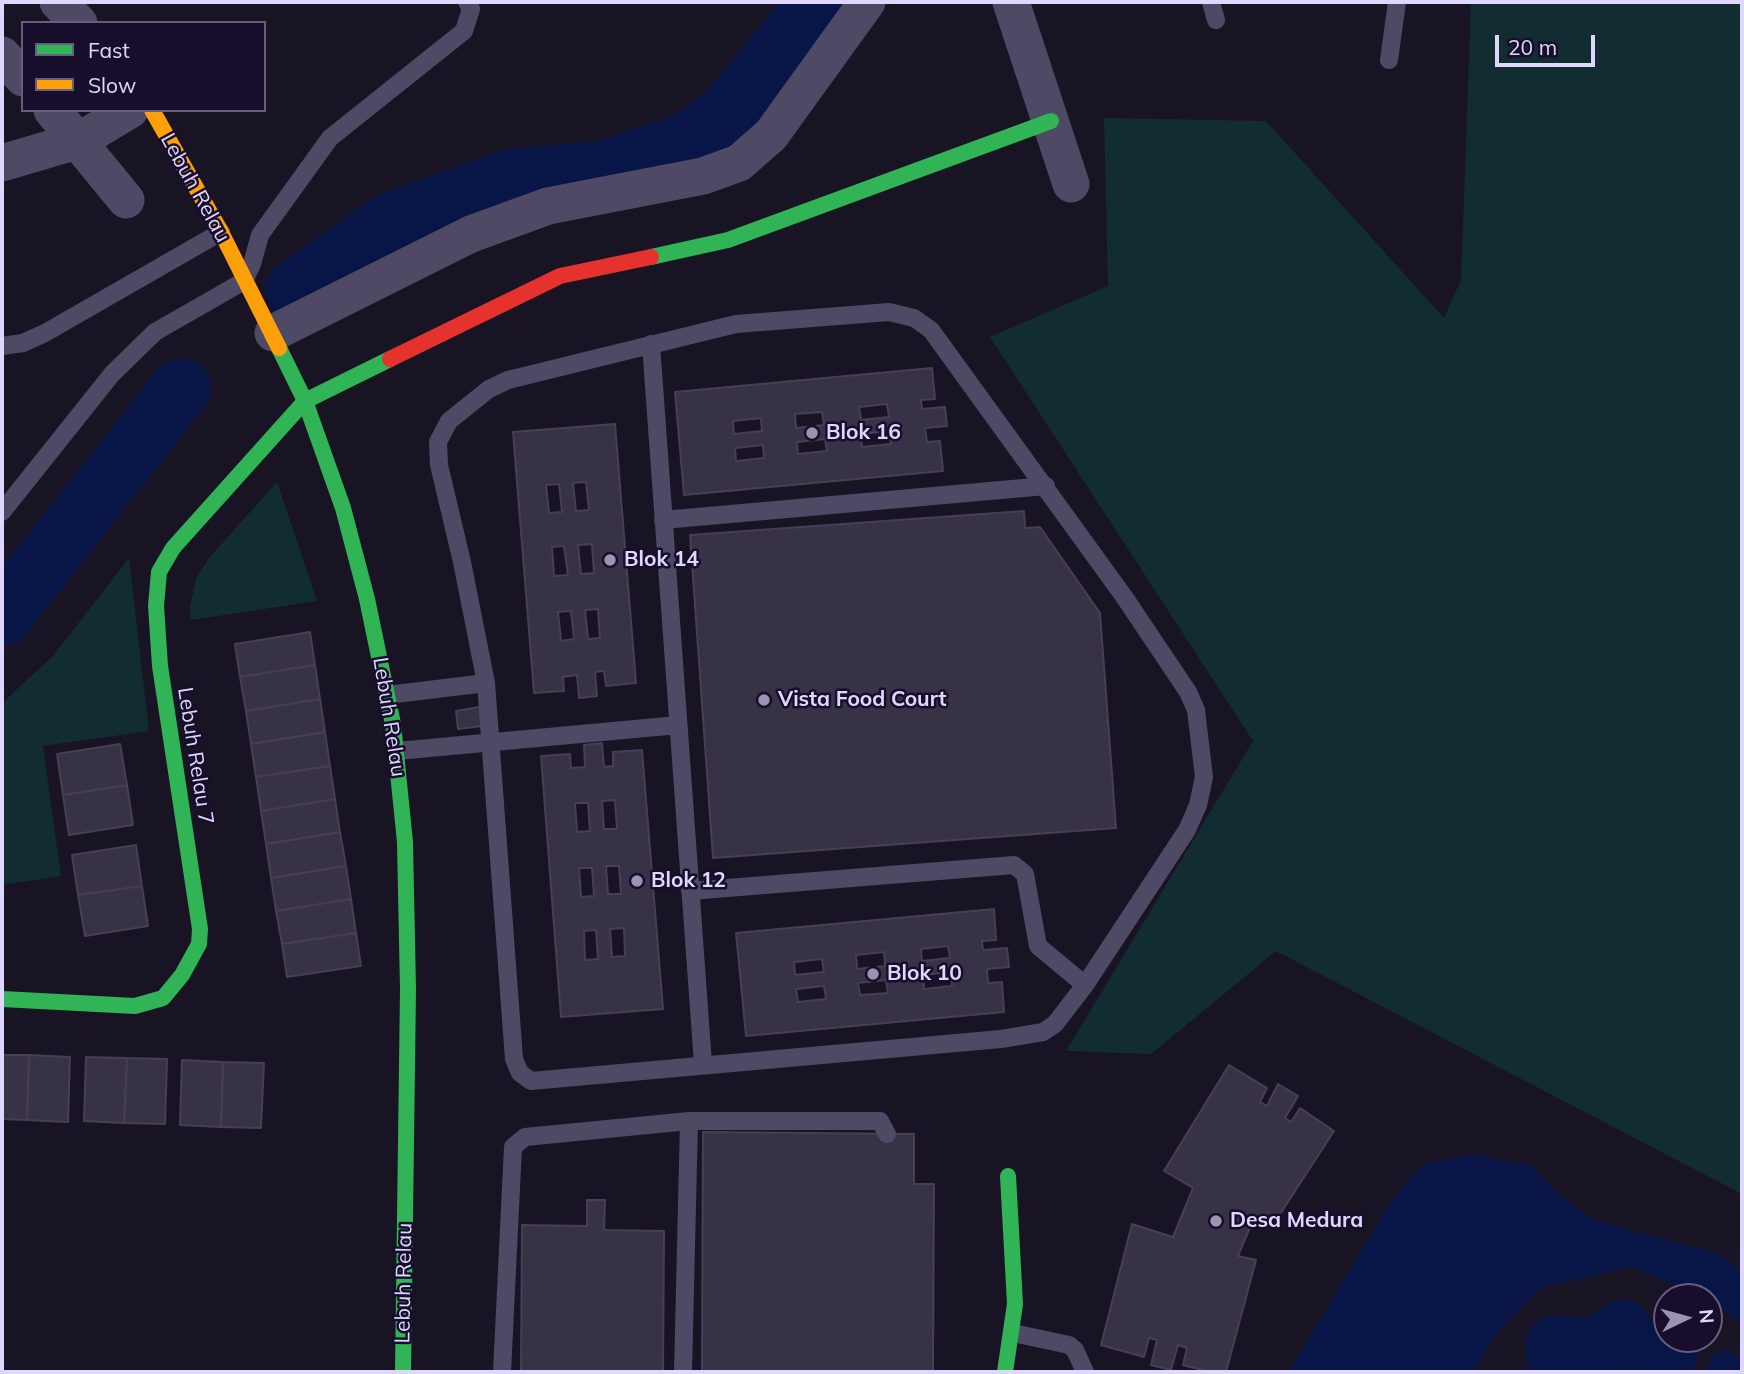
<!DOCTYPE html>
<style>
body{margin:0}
#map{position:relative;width:1744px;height:1374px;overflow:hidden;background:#191424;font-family:Mulish,sans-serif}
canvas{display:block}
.frame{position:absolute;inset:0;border:4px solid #e0d7ff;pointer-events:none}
.legend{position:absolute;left:21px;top:21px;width:245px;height:91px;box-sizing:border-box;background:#160e2a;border:2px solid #675e7f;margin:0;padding:9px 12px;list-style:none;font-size:21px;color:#e0d7ff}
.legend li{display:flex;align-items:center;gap:14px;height:35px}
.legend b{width:35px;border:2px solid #675e7f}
.north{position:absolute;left:1653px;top:1283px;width:70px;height:70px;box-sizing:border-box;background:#160e2a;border:2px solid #675e7f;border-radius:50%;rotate:85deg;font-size:19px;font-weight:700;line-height:28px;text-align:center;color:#e0d7ff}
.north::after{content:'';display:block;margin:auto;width:24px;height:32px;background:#9a93b2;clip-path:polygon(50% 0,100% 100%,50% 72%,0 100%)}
.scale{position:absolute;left:1495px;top:35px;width:100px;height:32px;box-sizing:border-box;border:4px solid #e0d7ff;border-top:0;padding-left:9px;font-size:21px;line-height:24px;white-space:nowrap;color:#e0d7ff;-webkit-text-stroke:5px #160e2a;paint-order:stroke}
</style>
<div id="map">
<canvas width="1744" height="1374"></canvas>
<div class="frame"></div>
<ul class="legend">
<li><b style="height:9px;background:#30b455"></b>Fast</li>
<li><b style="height:9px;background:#ff9f0a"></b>Slow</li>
</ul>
<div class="north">N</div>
<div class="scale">20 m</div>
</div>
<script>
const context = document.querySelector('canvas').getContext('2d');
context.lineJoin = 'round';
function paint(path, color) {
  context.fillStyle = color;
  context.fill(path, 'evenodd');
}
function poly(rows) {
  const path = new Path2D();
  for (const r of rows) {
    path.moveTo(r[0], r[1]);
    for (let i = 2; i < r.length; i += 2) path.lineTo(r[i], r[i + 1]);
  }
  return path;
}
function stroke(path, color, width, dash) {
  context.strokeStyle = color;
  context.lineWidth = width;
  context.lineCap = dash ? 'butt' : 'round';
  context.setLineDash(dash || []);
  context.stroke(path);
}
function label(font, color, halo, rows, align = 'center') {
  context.font = font + ' Mulish,sans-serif';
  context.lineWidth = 5;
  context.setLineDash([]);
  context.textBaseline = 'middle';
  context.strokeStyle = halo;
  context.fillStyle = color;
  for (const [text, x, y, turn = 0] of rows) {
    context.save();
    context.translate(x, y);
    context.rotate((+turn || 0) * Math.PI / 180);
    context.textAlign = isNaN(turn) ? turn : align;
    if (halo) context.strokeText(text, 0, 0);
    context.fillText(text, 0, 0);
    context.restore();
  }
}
paint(poly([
 [1471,2,1742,2,1742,1194,1276,951,1151,1054,1066,1051,1253,741,990,337,1108,286,1104,118,1266,121,1444,318,1461,280],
 [277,482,317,601,191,620,190,608,196,579,209,558],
 [129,558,149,731,43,746,61,876,2,885,2,703,53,656]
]), '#112d32');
paint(poly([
 [1474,1154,1532,1166,1558,1193,1594,1220,1719,1254,1742,1271,1742,1324,1709,1301,1709,1297,1702,1297,1633,1267,1542,1287,1495,1335,1474,1372,1289,1372,1392,1199,1424,1164],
 [1619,1300,1632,1300,1642,1307,1650,1318,1667,1328,1667,1339,1691,1339,1699,1348,1694,1372,1641,1372,1626,1368,1605,1372,1531,1372,1528,1369,1525,1343,1528,1331,1537,1322,1547,1315,1587,1318,1606,1305],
 [1722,1350,1739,1356,1742,1372,1706,1372,1712,1355]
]), '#081647');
stroke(poly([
 [295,290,391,222,511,179,602,171,688,142,727,114,818,2],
 [2,616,181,388]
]), '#081647', 60);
const building = poly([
 [932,368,935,399,921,400,922,409,945,407,947,426,925,428,927,442,940,441,943,471,684,495,675,392,932,368],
 [887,404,889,417,861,420,859,407,887,404],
 [822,412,824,425,796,428,795,414,822,412],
 [761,418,762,431,734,434,733,421,761,418],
 [889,431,891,444,862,447,861,434,889,431],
 [825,439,827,451,798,454,797,442,825,439],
 [763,445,764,458,736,461,735,448,763,445],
 [615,424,636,683,606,686,604,671,595,672,597,696,579,698,577,675,563,677,564,691,534,693,513,432,615,424],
 [586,482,589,510,576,511,573,483,586,482],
 [559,484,562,512,549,513,546,485,559,484],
 [592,544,594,573,581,574,578,545,592,544],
 [564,546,568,575,554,576,552,547,564,546],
 [598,609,600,638,588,639,585,610,598,609],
 [571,611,574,639,561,641,558,612,571,611],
 [1024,511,1025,528,1040,527,1100,613,1116,828,713,858,690,535,1024,511],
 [310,632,315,665,240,677,235,644,310,632],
 [315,665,320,699,246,711,240,677,315,665],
 [320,699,325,732,251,744,246,711,320,699],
 [479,707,482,726,458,729,456,711,479,707],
 [325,732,330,766,256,777,251,744,325,732],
 [602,743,604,767,613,766,613,752,642,750,663,1009,561,1017,541,756,570,754,571,768,585,767,584,745,602,743],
 [615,800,617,829,604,829,602,801,615,800],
 [575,803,588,803,590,831,577,832,575,803],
 [606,866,619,866,621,894,608,894,606,866],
 [579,868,592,868,594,896,581,897,579,868],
 [624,928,625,956,612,957,610,929,624,928],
 [596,930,598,959,585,960,584,931,596,930],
 [120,744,127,785,63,795,57,754,120,744],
 [330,766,335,799,261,811,256,777,330,766],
 [127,785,133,825,69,835,63,795,127,785],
 [335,799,340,832,266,844,261,811,335,799],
 [340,832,346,866,271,878,266,844,340,832],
 [136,845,142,886,78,895,72,855,136,845],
 [346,866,351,899,276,911,271,878,346,866],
 [142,886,148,926,85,936,78,895,142,886],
 [351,899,356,933,282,944,276,911,351,899],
 [994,909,996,940,982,941,983,950,1007,948,1009,967,987,969,988,983,1002,982,1004,1012,746,1036,736,933,994,909],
 [948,946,950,958,922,961,921,949,948,946],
 [884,952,885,966,857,969,856,955,884,952],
 [822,959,824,972,795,975,794,962,822,959],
 [951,972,952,986,924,989,923,975,951,972],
 [886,980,888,993,860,995,858,983,886,980],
 [824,986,826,999,798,1002,796,989,824,986],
 [356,933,361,966,287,977,282,944,356,933],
 [2,1055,29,1055,27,1120,2,1119,2,1055],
 [29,1055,70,1057,68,1122,27,1120,29,1055],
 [86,1057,127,1058,124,1123,84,1121,86,1057],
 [127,1058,167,1059,165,1124,124,1123,127,1058],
 [182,1060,223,1062,221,1127,180,1125,182,1060],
 [223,1062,264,1063,261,1128,221,1127,223,1062],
 [1229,1065,1267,1088,1260,1102,1267,1106,1278,1084,1298,1096,1285,1118,1291,1122,1300,1108,1334,1131,1271,1228,1254,1218,1238,1256,1256,1260,1226,1372,1210,1372,1183,1365,1187,1348,1178,1345,1171,1370,1151,1365,1157,1340,1149,1338,1144,1357,1101,1345,1132,1224,1173,1237,1193,1188,1164,1171,1229,1065],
 [703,1132,914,1134,914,1184,934,1184,933,1372,702,1372,703,1132],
 [587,1200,605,1200,604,1230,664,1231,663,1372,521,1372,522,1225,587,1226,587,1200]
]);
paint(building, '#383246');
stroke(building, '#463f57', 2);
stroke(poly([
 [1211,2,1216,20],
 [1389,60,1397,2],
 [889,312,914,318,931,330,1125,598,1188,692,1196,710,1204,777,1198,805,1187,830,1085,985,1055,1024,1043,1032,1001,1039,531,1081,520,1073,514,1059,486,683,462,562,439,465,438,442,449,421,489,389,508,380,736,324,889,312],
 [651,344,703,1064],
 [2,346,23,343,45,333,221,232],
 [2,512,112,374,155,332,244,281,252,264,260,235,330,138,464,31,471,9,467,2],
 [663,520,1046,486],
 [387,695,486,683],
 [397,751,678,725],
 [690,891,1014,865,1025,874,1038,946,1085,985],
 [1013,1333,1069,1345,1075,1350,1085,1372],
 [502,1372,513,1147,525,1137,689,1121,880,1121,887,1134],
 [683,1372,689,1121]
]), '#4e4965', 18);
stroke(poly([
 [58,2,79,23],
 [1011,2,1071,184],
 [2,55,23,78],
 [52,110,126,200],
 [2,163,80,140,130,110],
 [273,333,471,234,548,206,703,176,739,163,771,135,867,2]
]), '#4e4965', 37);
stroke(poly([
 [651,257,728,240,1051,121],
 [279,348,305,401,343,508,367,599,393,724,405,842,408,989,403,1372],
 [2,999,135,1006,163,998,182,975,199,944,200,929,160,666,156,606,159,572,173,548,305,401,390,359],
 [1005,1372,1015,1304,1008,1176]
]), '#30b455', 16);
stroke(poly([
 [152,110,221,232,279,348]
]), '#ff9f0a', 16);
stroke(poly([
 [390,359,560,276,651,257]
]), '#e5322d', 16);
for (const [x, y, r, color] of [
 [812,433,7,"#9a93b2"],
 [610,560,7,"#9a93b2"],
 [764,700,7,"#9a93b2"],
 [637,881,7,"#9a93b2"],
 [873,974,7,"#9a93b2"],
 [1216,1221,7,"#9a93b2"]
]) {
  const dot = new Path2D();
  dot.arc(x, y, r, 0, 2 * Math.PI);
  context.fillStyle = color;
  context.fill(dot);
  stroke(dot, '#160e2a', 2.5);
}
label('21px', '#e0d7ff', '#160e2a', [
 ["Lebuh Relau",195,188,61],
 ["Lebuh Relau",389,717,81],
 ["Lebuh Relau 7",195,756,81],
 ["Lebuh Relau",404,1283,-89]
]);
label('bold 21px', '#e0d7ff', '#160e2a', [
 ["Blok 16",826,433],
 ["Blok 14",624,560],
 ["Vista Food Court",778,700],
 ["Blok 12",651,881],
 ["Blok 10",887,974],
 ["Desa Medura",1230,1221]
], 'left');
</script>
